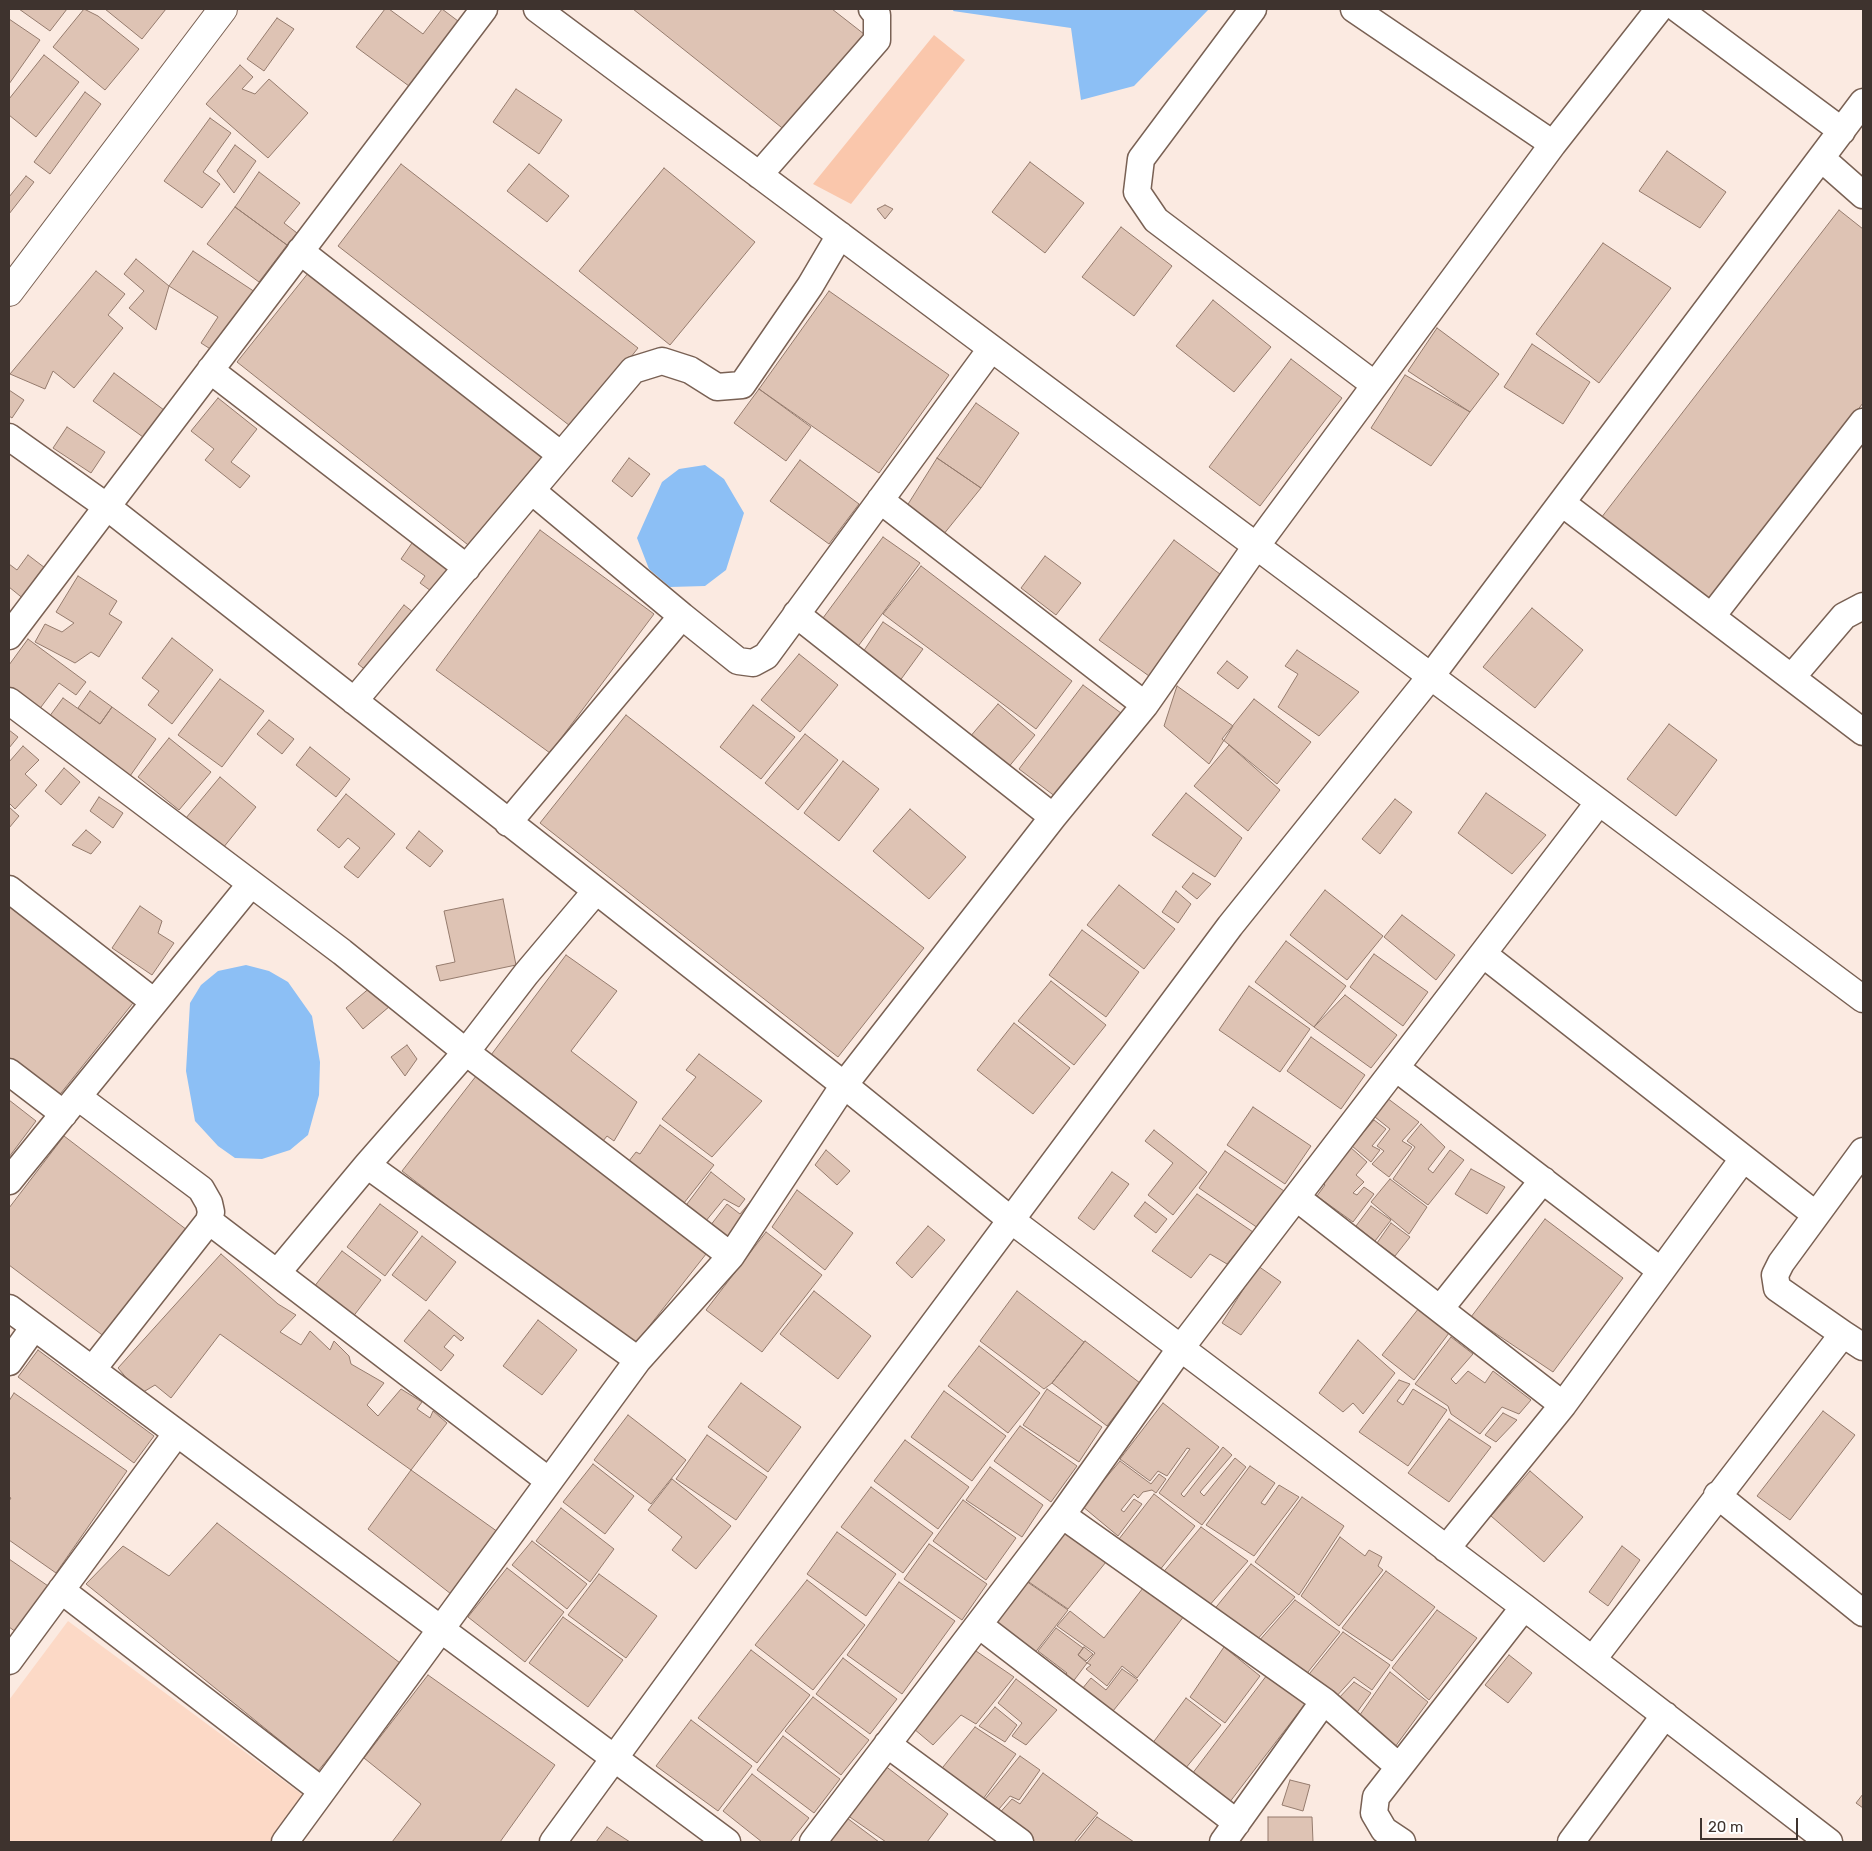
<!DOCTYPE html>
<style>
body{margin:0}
#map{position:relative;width:1872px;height:1851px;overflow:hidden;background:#fbeae1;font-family:Rubik,sans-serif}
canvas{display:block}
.frame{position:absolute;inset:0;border:10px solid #3e332e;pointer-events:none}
.scale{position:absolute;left:1700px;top:1818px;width:98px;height:22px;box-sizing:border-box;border:2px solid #3e332e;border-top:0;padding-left:6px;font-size:15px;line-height:18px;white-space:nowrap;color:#3e332e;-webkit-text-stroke:4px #fff;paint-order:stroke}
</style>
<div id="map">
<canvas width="1872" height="1851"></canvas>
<div class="frame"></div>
<div class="scale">20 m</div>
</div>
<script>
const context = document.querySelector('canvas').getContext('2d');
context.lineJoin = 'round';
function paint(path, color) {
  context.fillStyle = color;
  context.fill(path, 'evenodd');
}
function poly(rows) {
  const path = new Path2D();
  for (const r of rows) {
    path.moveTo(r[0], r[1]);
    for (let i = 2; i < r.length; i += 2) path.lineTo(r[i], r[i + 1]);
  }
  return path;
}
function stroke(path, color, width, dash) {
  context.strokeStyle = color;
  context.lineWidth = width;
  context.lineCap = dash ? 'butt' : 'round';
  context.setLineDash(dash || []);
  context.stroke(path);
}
paint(poly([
 [68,1621,311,1801,280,1842,9,1842,9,1700]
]), '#fcd9c6');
paint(poly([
 [934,35,965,60,851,204,813,184]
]), '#fac7ac');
paint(poly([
 [954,9,1209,9,1134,86,1081,100,1071,28,953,11],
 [705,465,724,479,744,513,726,570,705,586,670,587,649,569,637,538,662,482,679,469],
 [246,965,269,971,288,982,312,1016,320,1062,319,1095,308,1135,290,1150,262,1159,235,1158,218,1146,195,1121,186,1071,190,1003,201,985,218,971]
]), '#8cbff5');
const building = poly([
 [19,9,67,9,50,31,19,9],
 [84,9,98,16,139,49,105,90,53,47,84,9],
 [105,9,166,9,142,39,105,9],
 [385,9,389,9,423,34,442,9,462,24,413,89,356,47,385,9],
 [633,9,832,9,864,34,786,131,633,9],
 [277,18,294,29,264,71,247,59,277,18],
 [9,19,40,40,9,84,9,19],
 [44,55,79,82,36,137,9,115,9,99,44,55],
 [240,65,253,77,242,89,255,94,269,79,308,113,268,158,206,104,240,65],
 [516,89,562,120,539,154,493,122,516,89],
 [85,92,101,104,50,174,34,162,85,92],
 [210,118,231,133,203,172,220,184,202,208,164,181,210,118],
 [235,145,256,161,234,193,217,171,235,145],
 [1667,151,1726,192,1700,228,1639,191,1667,151],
 [1030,162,1084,203,1045,253,992,212,1030,162],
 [401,164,638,348,574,429,338,246,401,164],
 [529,164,569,196,547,222,507,191,529,164],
 [664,168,755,242,670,345,579,271,664,168],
 [259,172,300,203,284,223,297,233,287,245,235,207,259,172],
 [26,176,34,182,9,214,9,197,26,176],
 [885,205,893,209,885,219,877,209,885,205],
 [235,207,287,245,259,282,207,244,235,207],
 [1839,210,1863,229,1863,403,1710,601,1601,518,1839,210],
 [1121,227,1172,266,1134,316,1082,277,1121,227],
 [1603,243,1671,288,1599,383,1536,334,1603,243],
 [193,251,255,292,215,352,201,343,218,317,169,286,193,251],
 [136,259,169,286,156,330,129,308,144,291,124,274,136,259],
 [96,271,125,294,108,315,123,328,74,388,53,371,45,389,10,374,96,271],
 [309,272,549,462,477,552,237,362,309,272],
 [829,291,949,375,879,473,759,389,829,291],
 [1213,300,1271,347,1234,392,1176,346,1213,300],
 [1437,328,1499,374,1470,412,1408,371,1437,328],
 [1532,344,1590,382,1563,424,1504,387,1532,344],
 [1291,359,1342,398,1260,506,1209,467,1291,359],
 [114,373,164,410,143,437,93,401,114,373],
 [1405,375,1470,412,1431,466,1371,428,1405,375],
 [759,389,811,427,786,461,734,423,759,389],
 [9,390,24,400,12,418,9,416,9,390],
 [218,398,257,429,231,462,250,476,240,488,205,460,214,449,191,431,218,398],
 [976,403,1019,433,981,488,937,458,976,403],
 [67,427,105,452,91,473,53,448,67,427],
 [629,458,650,474,632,497,612,481,629,458],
 [937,458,981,488,943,535,905,509,937,458],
 [800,460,859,504,829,544,770,501,800,460],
 [540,530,654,614,550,753,436,670,540,530],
 [883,537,920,563,856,649,820,622,883,537],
 [1174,540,1224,577,1149,676,1099,640,1174,540],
 [412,543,455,571,438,596,420,583,425,576,401,559,412,543],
 [28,555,49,571,25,600,9,587,9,564,17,570,28,555],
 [1045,556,1081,583,1056,615,1021,588,1045,556],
 [921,566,1072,681,1036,729,883,614,921,566],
 [78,576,117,601,109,614,122,622,99,657,91,652,75,663,35,642,45,624,62,632,74,623,56,612,78,576],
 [404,605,418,616,372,675,358,664,404,605],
 [1532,608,1583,650,1535,708,1483,667,1532,608],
 [883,622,923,649,899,682,861,655,883,622],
 [172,638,213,670,172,724,148,705,159,691,142,678,172,638],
 [28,639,86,682,76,695,59,683,38,711,9,689,9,665,28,639],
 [1297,650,1359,692,1319,736,1278,707,1298,674,1285,666,1297,650],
 [799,654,838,685,800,732,761,700,799,654],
 [1227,661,1248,677,1238,689,1217,673,1227,661],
 [220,679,264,711,222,767,178,735,220,679],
 [1083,685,1121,713,1056,797,1019,769,1083,685],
 [1177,686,1233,726,1209,764,1164,726,1177,686],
 [90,691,112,707,100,724,78,708,90,691],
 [63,698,100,724,112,707,156,739,130,776,49,717,63,698],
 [1254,699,1311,742,1277,784,1222,739,1254,699],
 [998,704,1035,735,1007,769,969,738,998,704],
 [753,705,795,737,761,779,720,747,753,705],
 [626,715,924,948,838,1057,540,823,626,715],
 [269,720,294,739,282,754,257,734,269,720],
 [1669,724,1717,760,1676,816,1627,779,1669,724],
 [9,730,18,737,9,748,9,730],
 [805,734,838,760,798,810,765,783,805,734],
 [169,738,211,772,179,810,138,777,169,738],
 [1229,745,1280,790,1248,831,1194,786,1229,745],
 [23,746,39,760,25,774,37,785,15,809,9,803,9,762,23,746],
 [310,747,350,779,336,797,296,765,310,747],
 [843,761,879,789,839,841,804,813,843,761],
 [64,768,80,782,61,805,45,791,64,768],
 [220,777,256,807,223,848,186,818,220,777],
 [1186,793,1242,838,1215,877,1152,835,1186,793],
 [1486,793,1546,835,1512,874,1458,833,1486,793],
 [346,794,395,834,358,878,344,867,360,848,348,838,339,848,317,830,346,794],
 [99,797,123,813,113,828,90,811,99,797],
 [1395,799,1412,812,1380,854,1362,839,1395,799],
 [9,807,19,816,9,828,9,807],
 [910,809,966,857,929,899,873,851,910,809],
 [86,830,101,842,91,854,72,845,86,830],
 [419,831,443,851,430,867,406,848,419,831],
 [1193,873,1211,884,1197,899,1182,887,1193,873],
 [1119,885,1175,929,1144,969,1087,925,1119,885],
 [1325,890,1383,936,1347,980,1290,935,1325,890],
 [1176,891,1191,904,1178,923,1162,912,1176,891],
 [503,899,516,965,440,981,436,966,455,962,444,911,503,899],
 [9,905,133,1003,57,1098,9,1060,9,905],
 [140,906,162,921,158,933,174,943,152,975,112,948,140,906],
 [1402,915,1455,955,1436,980,1384,937,1402,915],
 [1082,930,1139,972,1106,1017,1049,975,1082,930],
 [1286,941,1346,986,1314,1027,1255,982,1286,941],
 [1374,954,1428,992,1403,1026,1350,987,1374,954],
 [566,955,617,991,571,1051,637,1102,614,1141,607,1136,599,1146,488,1059,566,955],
 [1051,981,1106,1025,1074,1065,1018,1021,1051,981],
 [372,986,390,1006,363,1029,346,1008,372,986],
 [1249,986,1310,1029,1280,1072,1219,1030,1249,986],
 [1345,995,1397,1035,1371,1068,1314,1027,1345,995],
 [1014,1023,1070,1068,1033,1114,977,1070,1014,1023],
 [1311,1037,1365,1075,1341,1109,1287,1071,1311,1037],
 [407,1045,417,1059,405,1076,391,1057,407,1045],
 [699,1054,762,1101,712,1157,662,1119,696,1077,686,1070,699,1054],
 [480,1071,710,1249,632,1348,402,1171,480,1071],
 [1383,1095,1419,1122,1402,1141,1412,1147,1389,1177,1372,1164,1384,1151,1377,1146,1390,1129,1370,1113,1383,1095],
 [9,1100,36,1121,9,1157,9,1100],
 [1253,1107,1311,1146,1285,1184,1227,1145,1253,1107],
 [1374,1120,1386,1129,1372,1146,1380,1150,1371,1162,1352,1146,1374,1120],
 [1421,1124,1445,1147,1428,1169,1433,1173,1450,1150,1464,1160,1428,1205,1393,1179,1415,1147,1407,1141,1421,1124],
 [660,1125,714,1165,680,1208,625,1166,636,1152,640,1154,660,1125],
 [1154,1130,1207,1172,1173,1215,1148,1195,1173,1163,1145,1141,1154,1130],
 [64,1136,187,1230,105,1337,9,1265,9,1208,64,1136],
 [1350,1147,1367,1162,1356,1175,1364,1182,1353,1193,1357,1195,1364,1187,1374,1194,1353,1222,1317,1196,1325,1185,1323,1183,1350,1147],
 [826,1150,850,1171,837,1185,815,1165,826,1150],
 [1225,1151,1284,1191,1258,1228,1199,1188,1225,1151],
 [1471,1169,1505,1187,1487,1214,1455,1194,1471,1169],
 [711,1172,745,1199,739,1207,724,1199,705,1222,684,1208,711,1172],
 [1112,1172,1129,1184,1094,1230,1078,1218,1112,1172],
 [1390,1179,1427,1207,1409,1234,1371,1202,1390,1179],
 [797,1190,853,1233,825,1270,772,1227,797,1190],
 [1197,1194,1253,1232,1227,1264,1210,1254,1191,1278,1152,1251,1197,1194],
 [750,1202,757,1208,728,1242,710,1226,727,1204,740,1214,750,1202],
 [1145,1202,1167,1219,1156,1233,1134,1216,1145,1202],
 [380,1204,418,1232,385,1276,347,1247,380,1204],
 [1371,1206,1391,1220,1375,1241,1356,1226,1371,1206],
 [1545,1219,1623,1278,1553,1372,1471,1317,1545,1219],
 [1391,1223,1410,1237,1395,1256,1377,1243,1391,1223],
 [928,1226,945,1240,912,1278,896,1263,928,1226],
 [766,1232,822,1275,762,1352,706,1310,766,1232],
 [422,1236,456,1262,426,1301,392,1275,422,1236],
 [342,1251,381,1280,349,1322,310,1292,342,1251],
 [221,1254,278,1304,296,1315,280,1332,301,1345,310,1331,330,1350,334,1341,349,1356,351,1364,384,1383,367,1405,378,1416,401,1389,422,1402,417,1409,430,1418,433,1411,447,1423,411,1470,220,1334,171,1398,155,1385,140,1394,118,1368,221,1254],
 [1258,1266,1281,1282,1241,1335,1222,1323,1258,1266],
 [814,1291,871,1336,838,1379,780,1334,814,1291],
 [1017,1291,1084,1342,1052,1383,1044,1389,980,1341,1017,1291],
 [1419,1308,1449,1333,1414,1380,1382,1355,1419,1308],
 [429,1310,464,1338,461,1341,454,1335,444,1347,454,1355,441,1371,404,1341,429,1310],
 [538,1320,577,1350,542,1395,503,1366,538,1320],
 [1451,1337,1473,1354,1451,1379,1456,1384,1468,1371,1485,1383,1493,1371,1531,1400,1519,1414,1502,1407,1480,1434,1451,1414,1448,1406,1415,1384,1451,1337],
 [1358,1340,1395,1373,1363,1414,1353,1403,1343,1412,1319,1393,1358,1340],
 [1085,1341,1140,1383,1107,1426,1052,1383,1085,1341],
 [979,1346,1040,1393,1008,1433,948,1386,979,1346],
 [38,1350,154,1436,134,1463,18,1377,38,1350],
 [1399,1380,1410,1384,1397,1401,1403,1405,1413,1389,1447,1410,1408,1466,1359,1432,1399,1380],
 [741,1383,801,1427,768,1472,708,1427,741,1383],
 [1047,1389,1102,1427,1079,1462,1023,1425,1047,1389],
 [944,1391,1006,1436,972,1481,911,1437,944,1391],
 [14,1393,127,1471,56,1573,9,1540,9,1501,11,1498,9,1497,9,1401,14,1393],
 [1163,1403,1219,1447,1181,1494,1184,1497,1223,1447,1232,1455,1200,1492,1204,1496,1235,1458,1246,1467,1202,1525,1159,1493,1190,1449,1187,1448,1167,1476,1158,1471,1150,1481,1120,1459,1163,1403],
 [1823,1411,1855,1435,1790,1520,1757,1496,1823,1411],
 [1503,1413,1517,1420,1496,1442,1485,1435,1503,1413],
 [628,1415,686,1460,651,1504,594,1460,628,1415],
 [1449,1419,1491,1447,1449,1502,1408,1473,1449,1419],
 [1020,1426,1077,1466,1051,1502,994,1461,1020,1426],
 [707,1435,767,1477,736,1520,676,1479,707,1435],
 [905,1440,969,1487,938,1529,874,1481,905,1440],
 [1120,1461,1151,1484,1159,1474,1166,1479,1156,1493,1152,1490,1143,1492,1138,1498,1134,1494,1121,1510,1124,1512,1134,1499,1142,1504,1118,1536,1082,1506,1120,1461],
 [593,1464,634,1496,605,1534,563,1502,593,1464],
 [1250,1466,1275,1483,1261,1503,1265,1505,1279,1485,1299,1497,1254,1556,1206,1525,1250,1466],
 [990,1467,1043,1505,1022,1537,966,1500,990,1467],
 [411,1470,498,1532,451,1594,368,1529,411,1470],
 [1530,1471,1583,1517,1544,1562,1491,1516,1530,1471],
 [672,1479,731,1526,696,1569,672,1550,682,1537,648,1510,672,1479],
 [871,1487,933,1533,903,1573,841,1527,871,1487],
 [1154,1494,1195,1526,1159,1571,1119,1539,1154,1494],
 [1302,1497,1344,1526,1299,1595,1255,1562,1302,1497],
 [963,1500,1016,1538,986,1580,933,1541,963,1500],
 [561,1508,614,1549,590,1582,536,1541,561,1508],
 [217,1523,404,1666,318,1771,86,1584,123,1546,169,1576,217,1523],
 [1201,1527,1248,1561,1208,1607,1161,1575,1201,1527],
 [837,1532,896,1574,866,1616,807,1574,837,1532],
 [1063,1532,1106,1562,1068,1609,1026,1580,1063,1532],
 [1340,1537,1365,1556,1369,1550,1382,1557,1378,1566,1383,1570,1339,1626,1301,1596,1340,1537],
 [532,1541,587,1584,567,1609,512,1565,532,1541],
 [929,1544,987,1584,962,1620,904,1579,929,1544],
 [1622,1546,1640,1560,1608,1606,1589,1592,1622,1546],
 [9,1559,51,1588,19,1634,9,1627,9,1559],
 [1251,1564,1295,1597,1255,1642,1213,1611,1251,1564],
 [507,1568,564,1612,525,1662,468,1617,507,1568],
 [1386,1571,1435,1607,1392,1661,1342,1628,1386,1571],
 [599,1574,657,1616,626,1658,568,1615,599,1574],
 [807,1580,865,1625,813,1690,755,1645,807,1580],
 [1026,1581,1068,1610,1034,1654,992,1626,1026,1581],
 [899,1582,955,1621,902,1694,847,1655,899,1582],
 [1143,1588,1184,1616,1137,1678,1122,1666,1107,1686,1086,1669,1091,1665,1087,1663,1095,1653,1057,1626,1070,1611,1104,1638,1143,1588],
 [1295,1600,1340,1632,1304,1677,1258,1642,1295,1600],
 [1437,1610,1477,1638,1429,1700,1392,1668,1437,1610],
 [563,1617,623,1660,588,1707,529,1663,563,1617],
 [1056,1628,1083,1648,1078,1655,1087,1663,1072,1683,1063,1678,1067,1673,1038,1651,1056,1628],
 [1343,1632,1390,1665,1372,1690,1354,1677,1334,1699,1306,1678,1343,1632],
 [1084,1647,1093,1654,1086,1661,1078,1655,1084,1647],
 [1224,1647,1260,1676,1225,1723,1190,1697,1224,1647],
 [973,1649,1014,1677,976,1724,961,1715,933,1745,907,1723,973,1649],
 [751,1650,810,1695,757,1763,698,1718,751,1650],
 [1509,1655,1532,1673,1508,1703,1485,1685,1509,1655],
 [843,1658,897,1699,870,1734,816,1694,843,1658],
 [1122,1669,1138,1680,1113,1711,1082,1689,1091,1678,1106,1690,1122,1669],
 [1390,1672,1428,1702,1392,1751,1357,1719,1390,1672],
 [428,1675,555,1765,500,1842,392,1842,421,1804,364,1758,428,1675],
 [1267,1675,1305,1704,1229,1803,1192,1774,1267,1675],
 [1016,1679,1057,1710,1026,1745,1012,1736,1022,1723,998,1703,1016,1679],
 [1354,1682,1371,1693,1355,1715,1337,1700,1354,1682],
 [813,1697,869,1740,841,1775,785,1731,813,1697],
 [1186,1698,1221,1725,1185,1769,1152,1744,1186,1698],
 [995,1707,1017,1725,1005,1742,979,1726,995,1707],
 [691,1720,752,1766,718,1811,656,1766,691,1720],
 [975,1727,1016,1754,983,1799,939,1772,975,1727],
 [783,1736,840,1779,814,1813,757,1770,783,1736],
 [1020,1756,1040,1770,1019,1800,1010,1796,999,1809,985,1799,1020,1756],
 [880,1762,948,1814,927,1842,886,1842,844,1813,880,1762],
 [1043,1773,1098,1813,1074,1842,1035,1842,997,1816,1012,1799,1020,1804,1043,1773],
 [752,1774,809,1818,790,1842,762,1842,723,1811,752,1774],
 [1290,1780,1310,1785,1303,1811,1282,1805,1290,1780],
 [1863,1794,1863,1808,1856,1803,1863,1794],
 [843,1815,879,1842,822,1842,843,1815],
 [1097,1817,1134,1842,1077,1842,1097,1817],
 [1268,1817,1312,1817,1313,1842,1268,1842,1268,1817],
 [607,1827,630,1842,596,1842,607,1827]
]);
paint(building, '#dec3b4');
stroke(building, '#957b6d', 1);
const street = poly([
 [537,9,1863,999],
 [1253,9,1141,159,1137,192,1156,220,1375,385],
 [1354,9,1553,144],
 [1678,9,1842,131],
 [1821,158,1863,195],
 [759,175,877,40,877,15,872,9],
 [300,251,561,455],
 [210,370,467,568],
 [9,437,106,506,844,1085,1011,1220,1524,1607,1829,1842],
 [880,500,1145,705],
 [1562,503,1863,732],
 [796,614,1053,817],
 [682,616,738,661,753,663,766,656,991,349],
 [1712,616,1863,422],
 [9,636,484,9],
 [1792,677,1844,616,1863,606],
 [9,701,342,952,466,1052,731,1256],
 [354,701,633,370,662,361,690,370,717,387,742,385,810,286,840,235],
 [508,823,682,616,532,491],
 [9,889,154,1002],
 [1483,954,1816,1215],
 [1396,1068,1661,1271],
 [9,1072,64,1114],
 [78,1097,201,1189,209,1203,211,1212,209,1221,92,1370],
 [367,1165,638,1360],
 [9,1181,250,885],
 [1297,1198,1563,1405],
 [209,1221,549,1481],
 [277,1273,367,1165,466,1052,526,974,596,891],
 [9,1308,727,1842],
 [1440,1309,1543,1180],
 [1843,1334,1863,1347],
 [9,1362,34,1327],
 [1717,1495,1863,1613],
 [1062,1515,1324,1701,1398,1766],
 [1446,1549,1563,1405,1743,1159],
 [61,1590,322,1791],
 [979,1625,1237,1823],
 [1593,1659,1843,1334,1777,1288,1775,1275,1781,1263,1863,1151],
 [9,1661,177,1433],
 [887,1744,1020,1842],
 [285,1842,638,1360,731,1256,844,1085,1053,817,1145,705,1257,545,1553,144,1659,9],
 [553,1842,827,1467,1230,926,1431,676,1863,102],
 [813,1842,1062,1515,1180,1349,1599,802],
 [1223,1842,1324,1701],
 [1402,1842,1384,1830,1374,1813,1376,1797,1524,1607],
 [1571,1842,1665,1715]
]);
const secondary = poly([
 [9,292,223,9]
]);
stroke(street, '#796154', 29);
stroke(secondary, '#796154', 30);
stroke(street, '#fff', 26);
stroke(secondary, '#fff', 28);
</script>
